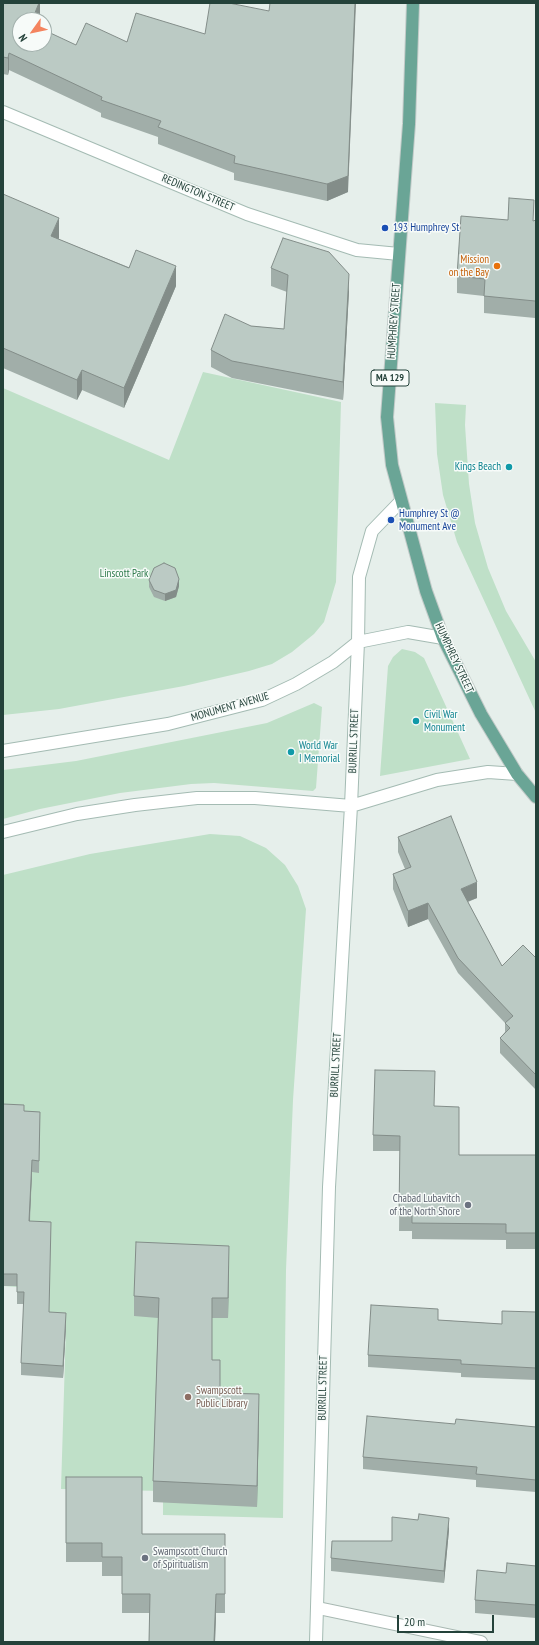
<!DOCTYPE html>
<style>
body{margin:0}
#map{position:relative;width:539px;height:1645px;overflow:hidden;background:#e6efeb;font-family:"PT Sans Narrow",sans-serif}
canvas{display:block}
.frame{position:absolute;inset:0;border:4px solid #24423a;pointer-events:none}
.north{position:absolute;left:12px;top:12px;width:40px;height:40px;box-sizing:border-box;background:#f7fbf9;border:1px solid #a3b1ad;border-radius:50%;rotate:237deg;font-size:11px;font-weight:700;line-height:16px;text-align:center;color:#24423a}
.north::after{content:'';display:block;margin:auto;width:14px;height:18px;background:#f4845f;clip-path:polygon(50% 0,100% 100%,50% 72%,0 100%)}
.scale{position:absolute;left:397px;top:1615px;width:97px;height:18px;box-sizing:border-box;border:2px solid #24423a;border-top:0;padding-left:5px;font-size:12px;line-height:14px;white-space:nowrap;color:#24423a;-webkit-text-stroke:3px #f7fbf9;paint-order:stroke}
</style>
<div id="map">
<canvas width="539" height="1645"></canvas>
<div class="frame"></div>
<div class="north">N</div>
<div class="scale">20 m</div>
</div>
<script>
const context = document.querySelector('canvas').getContext('2d');
context.lineJoin = 'round';
function paint(path, color) {
  context.fillStyle = color;
  context.fill(path, 'evenodd');
}
function poly(rows) {
  const path = new Path2D();
  for (const r of rows) {
    path.moveTo(r[0], r[1]);
    for (let i = 2; i < r.length; i += 2) path.lineTo(r[i], r[i + 1]);
  }
  return path;
}
function stroke(path, color, width, dash) {
  context.strokeStyle = color;
  context.lineWidth = width;
  context.lineCap = dash ? 'butt' : 'round';
  context.setLineDash(dash || []);
  context.stroke(path);
}
function label(font, color, halo, rows, align = 'center') {
  context.font = font + ' "PT Sans Narrow",sans-serif';
  context.lineWidth = 3;
  context.setLineDash([]);
  context.textBaseline = 'middle';
  context.strokeStyle = halo;
  context.fillStyle = color;
  for (const [text, x, y, turn = 0] of rows) {
    context.save();
    context.translate(x, y);
    context.rotate((+turn || 0) * Math.PI / 180);
    context.textAlign = isNaN(turn) ? turn : align;
    if (halo) context.strokeText(text, 0, 0);
    context.fillText(text, 0, 0);
    context.restore();
  }
}
paint(poly([
 [203,372,341,402,336,582,324,622,314,634,292,652,272,664,249,671,184,686,113,699,59,709,3,715,3,388,169,460],
 [435,403,466,405,465,425,469,484,475,523,488,568,506,611,536,662,536,713,457,542,443,495,437,454],
 [402,649,415,652,424,658,470,759,380,776,388,666,393,657],
 [314,703,322,707,316,788,313,791,214,783,191,784,120,793,40,809,3,819,3,770,76,761,267,723],
 [210,834,240,836,266,848,285,865,298,886,306,909,293,1100,286,1270,283,1518,163,1515,163,1491,61,1489,66,1326,24,1304,17,1304,17,1287,3,1286,3,875,90,854]
]), '#bfe0c8');
const street = poly([
 [318,1608,481,1642]
]);
const secondary = poly([
 [3,112,247,214,357,250,399,254],
 [3,751,168,724,262,700,296,684,333,662,358,642,408,632,443,638],
 [3,832,77,814,135,805,197,798,255,798,351,806,437,780,488,772,517,774],
 [316,1642,329,1187,351,806,358,642,359,577,372,531,401,501]
]);
const primary = poly([
 [413,3,409,124,387,417,392,465,426,591,443,638,481,714,517,774,536,797]
]);
stroke(street, '#a8b8b2', 14);
stroke(secondary, '#a4bbb3', 14);
stroke(primary, '#c2cac8', 14);
stroke(street, '#fff', 12);
stroke(secondary, '#fff', 12);
stroke(primary, '#6aa596', 12);
paint(poly([
 [3,3,40,3,40,18,20,20,348,192,327,201,234,180,234,173,158,144,158,137,101,117,101,113,9,70,8,75,3,74],
 [3,194,59,238,58,239,176,286,124,408,82,390,77,400,3,368],
 [508,220,534,221,536,220,536,318,535,318,484,313,484,296,457,293,457,276],
 [271,268,349,291,343,400,232,378,211,367,211,350,251,326,284,329,287,292,271,286],
 [149,580,179,586,176,597,165,601,154,597,149,587],
 [398,837,477,898,468,902,502,966,536,958,536,1090,500,1053,500,1038,505,1032,505,1023,458,973,428,919,408,927,393,889,393,874,405,869,398,852],
 [3,1104,24,1111,40,1112,39,1173,32,1172,30,1221,49,1312,66,1325,63,1378,21,1375,21,1363,24,1304,17,1304,17,1286,3,1286],
 [435,1106,459,1155,536,1155,536,1249,506,1249,506,1240,412,1239,412,1231,399,1231,400,1151,373,1151,373,1135],
 [229,1266,228,1318,212,1318,212,1360,220,1393,259,1414,257,1507,153,1502,153,1481,158,1318,134,1316,134,1296],
 [536,1312,536,1380,461,1377,461,1373,368,1367,368,1355,438,1320,502,1324],
 [455,1424,536,1427,536,1492,476,1487,476,1480,363,1469,363,1457],
 [66,1477,142,1534,225,1534,225,1613,216,1613,215,1642,149,1642,150,1613,122,1613,122,1576,102,1576,102,1562,66,1562],
 [449,1530,444,1583,331,1571,331,1558,392,1541],
 [536,1566,536,1618,475,1613,475,1600,506,1573]
]), '#a1aea9');
paint(poly([
 [39,3,40,3,40,18,39,20,32,20],
 [355,3,356,3,348,192,327,201,327,184],
 [9,53,9,70,8,75,8,58],
 [59,218,59,238,51,256,51,236],
 [176,266,176,286,124,408,124,388],
 [349,274,349,291,343,400,343,382],
 [536,300,536,318,535,318,535,301],
 [82,370,82,390,77,400,77,380],
 [179,579,179,586,176,597,165,601,165,594],
 [477,882,477,898,461,904,461,889],
 [428,903,428,919,408,927,408,911],
 [32,1160,32,1172,29,1233,29,1221],
 [229,1246,229,1266,228,1318,228,1298],
 [66,1313,66,1325,63,1378,63,1366],
 [259,1394,259,1414,257,1507,257,1486],
 [449,1518,449,1530,444,1583,444,1571],
 [216,1594,216,1613,215,1642,214,1642]
]), '#838d89');
const building = poly([
 [3,3,39,3,32,20,20,20,20,44,44,44,44,30,76,45,86,23,127,42,136,13,205,34,210,3,229,3,269,11,270,3,355,3,348,176,327,184,234,163,235,156,158,127,161,121,101,100,102,97,9,53,8,58,3,57,3,3],
 [3,194,59,218,51,236,129,268,136,250,176,266,124,388,82,370,77,380,3,348,3,194],
 [509,198,534,200,533,221,536,220,536,300,535,301,484,296,485,279,457,276,461,216,508,220,509,198],
 [283,238,329,252,349,274,343,382,232,361,211,350,225,314,251,326,284,329,288,275,271,268,283,238],
 [164,563,175,568,179,579,176,590,165,594,154,590,149,580,154,568,164,563],
 [451,816,477,882,461,889,502,966,523,945,536,958,536,1075,500,1038,510,1028,505,1023,513,1016,458,958,428,903,408,911,393,874,411,867,398,837,451,816],
 [375,1070,435,1071,434,1106,459,1107,459,1155,536,1155,536,1233,506,1233,506,1224,412,1223,412,1215,399,1215,400,1136,373,1135,375,1070],
 [3,1104,24,1105,24,1111,40,1112,39,1161,32,1160,29,1221,51,1222,49,1312,66,1313,63,1366,21,1363,24,1292,17,1292,17,1274,3,1274,3,1104],
 [136,1242,229,1246,228,1298,212,1298,212,1360,220,1360,220,1393,259,1394,257,1486,153,1481,159,1298,134,1296,136,1242],
 [371,1305,438,1309,438,1320,502,1324,502,1311,536,1312,536,1368,461,1364,461,1360,368,1355,371,1305],
 [367,1416,455,1424,456,1419,536,1427,536,1480,476,1474,477,1467,363,1457,367,1416],
 [66,1477,142,1477,142,1534,225,1534,225,1594,216,1594,214,1642,149,1642,150,1594,122,1594,122,1557,102,1557,102,1543,66,1543,66,1477],
 [419,1514,449,1518,444,1571,331,1558,332,1541,392,1541,392,1517,418,1520,419,1514],
 [507,1563,536,1566,536,1605,475,1600,477,1570,506,1573,507,1563]
]);
paint(building, '#bbcac4');
stroke(building, '#838d89', 1);
for (const [x, y, r, color] of [
 [385,228,4,"#1a4fb4"],
 [497,266,4,"#e8710a"],
 [509,467,4,"#0f9aa8"],
 [391,520,4,"#1a4fb4"],
 [416,721,4,"#0f9aa8"],
 [291,752,4,"#0f9aa8"],
 [468,1205,4,"#6b7280"],
 [188,1397,4,"#8d6e63"],
 [145,1558,4,"#6b7280"]
]) {
  const dot = new Path2D();
  dot.arc(x, y, r, 0, 2 * Math.PI);
  context.fillStyle = color;
  context.fill(dot);
  stroke(dot, '#f7fbf9', 1.5);
}
for (const [x, y, w] of [
 [390,378,38]
]) {
  const box = new Path2D();
  box.roundRect(x - w / 2, y - 8, w, 16, 3);
  context.fillStyle = '#f7fbf9';
  context.fill(box);
  stroke(box, '#24423a', 1);
}
label('bold 10px', '#24423a', null, [
 ["MA 129",390,378]
]);
label('11px', '#24423a', '#f7fbf9', [
 ["REDINGTON STREET",198,193,23],
 ["HUMPHREY STREET",394,321,-86],
 ["HUMPHREY STREET",454,658,65],
 ["MONUMENT AVENUE",230,707,-16],
 ["BURRILL STREET",354,741,-88],
 ["BURRILL STREET",336,1065,-87],
 ["BURRILL STREET",323,1388,-89]
]);
label('11px', '#164399', '#f7fbf9', [
 ["193 Humphrey St",393,228],
 ["Humphrey St @",399,514],
 ["Monument Ave",399,527]
], 'left');
label('11px', '#c56008', '#f7fbf9', [
 ["Mission",489,260],
 ["on the Bay",489,273]
], 'right');
label('11px', '#0d838f', '#f7fbf9', [
 ["Kings Beach",501,467,"right"],
 ["Civil War",424,715],
 ["Monument",424,728],
 ["World War",299,746],
 ["I Memorial",299,759]
], 'left');
label('11px', '#2d7a4b', '#f7fbf9', [
 ["Linscott Park",124,574]
]);
label('11px', '#5b616d', '#f7fbf9', [
 ["Chabad Lubavitch",460,1199],
 ["of the North Shore",460,1212],
 ["Swampscott Church",153,1552,"left"],
 ["of Spiritualism",153,1565,"left"]
], 'right');
label('11px', '#785e54', '#f7fbf9', [
 ["Swampscott",196,1391],
 ["Public Library",196,1404]
], 'left');
</script>
